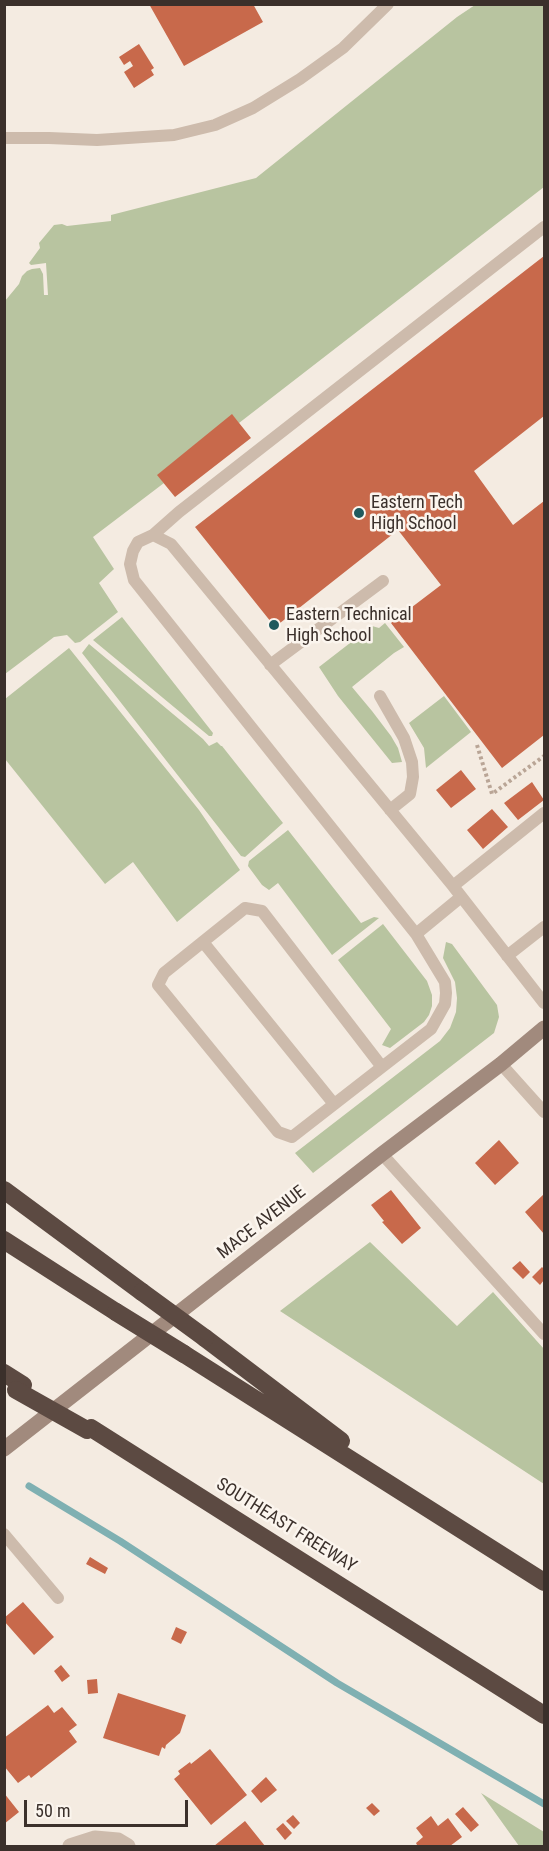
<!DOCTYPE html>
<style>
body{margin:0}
#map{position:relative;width:549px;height:1851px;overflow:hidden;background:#f4ebe1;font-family:"Roboto Condensed",sans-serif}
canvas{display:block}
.frame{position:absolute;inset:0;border:6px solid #3b302b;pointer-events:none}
.scale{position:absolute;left:24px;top:1800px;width:164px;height:27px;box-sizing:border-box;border:3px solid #3b302b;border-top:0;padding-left:8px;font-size:18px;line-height:21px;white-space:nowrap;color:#3b302b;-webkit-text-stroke:4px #fbf5ee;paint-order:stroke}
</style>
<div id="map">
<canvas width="549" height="1851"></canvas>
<div class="frame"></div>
<div class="scale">50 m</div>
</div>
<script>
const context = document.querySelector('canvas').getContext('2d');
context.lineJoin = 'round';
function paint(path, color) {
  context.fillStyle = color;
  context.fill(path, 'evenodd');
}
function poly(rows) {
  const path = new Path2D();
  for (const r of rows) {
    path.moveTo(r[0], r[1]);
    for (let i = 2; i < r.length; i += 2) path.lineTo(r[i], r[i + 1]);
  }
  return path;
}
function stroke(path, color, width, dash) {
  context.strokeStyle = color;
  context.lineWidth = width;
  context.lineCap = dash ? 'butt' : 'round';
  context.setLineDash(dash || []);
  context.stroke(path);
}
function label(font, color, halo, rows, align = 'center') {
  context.font = font + ' "Roboto Condensed",sans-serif';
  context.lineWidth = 5;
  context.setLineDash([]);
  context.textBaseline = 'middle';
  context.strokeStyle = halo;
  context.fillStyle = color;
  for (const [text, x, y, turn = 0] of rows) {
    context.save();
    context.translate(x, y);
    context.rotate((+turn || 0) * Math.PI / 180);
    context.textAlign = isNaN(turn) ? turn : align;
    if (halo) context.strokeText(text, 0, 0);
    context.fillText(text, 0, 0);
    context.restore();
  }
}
paint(poly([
 [475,5,544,5,544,187,239,423,232,415,158,475,164,483,93,537,114,569,99,583,118,612,80,642,75,643,67,635,54,637,5,674,5,301,19,284,22,276,27,271,32,269,40,268,43,274,44,295,48,295,46,263,31,265,29,263,40,248,39,243,54,225,62,224,67,226,111,221,111,215,256,178,457,17],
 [122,617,213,733,212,736,209,736,93,640],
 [385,623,404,647,394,653,352,687,372,711,391,736,398,748,402,762,392,763,338,696,319,667,372,626,379,628],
 [89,644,203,739,209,746,217,742,221,746,222,746,283,823,245,857,241,856,82,653],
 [69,648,199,810,240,870,177,922,133,862,105,884,5,759,5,699],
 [444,696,471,732,426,768,424,748,409,723],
 [288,830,361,923,374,917,379,918,332,955,278,883,269,890,262,885,248,866,249,861],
 [383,924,427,981,432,995,432,1006,429,1015,424,1022,390,1048,382,1045,391,1029,338,960],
 [446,942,452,944,497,1005,499,1017,494,1033,313,1173,295,1153,440,1041,450,1028,456,1012,457,998,455,982,443,958],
 [370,1242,457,1326,493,1292,544,1349,544,1484,280,1311],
 [481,1793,544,1832,544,1846,519,1846]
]), '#b8c4a0');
stroke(poly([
 [29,1486,120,1541,337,1683,544,1804]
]), '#7fb0b2', 7);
paint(poly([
 [149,4,253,4,263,22,184,66],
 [139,44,154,68,151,70,154,75,134,88,124,72,133,66,130,61,124,65,119,57],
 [544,256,544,416,474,471,513,525,544,501,544,735,502,768,391,623,441,585,398,530,275,627,195,527],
 [232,414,251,438,175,497,157,475],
 [461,770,476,789,451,808,436,790],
 [532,782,544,800,518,820,504,803],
 [492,809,508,827,483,849,467,830],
 [499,1140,519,1163,495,1185,475,1163],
 [391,1190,421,1228,402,1244,382,1222,384,1221,371,1205],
 [544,1194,544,1234,525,1212],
 [520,1261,530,1272,523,1279,512,1268],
 [542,1267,544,1269,544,1280,540,1285,532,1277],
 [90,1557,108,1568,105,1574,86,1564],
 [23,1602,54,1637,34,1655,4,1621,4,1618],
 [176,1627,187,1632,181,1644,171,1639],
 [61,1665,70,1676,62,1682,54,1671],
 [97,1679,98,1693,88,1694,87,1680],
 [118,1693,186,1715,180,1733,166,1745,165,1749,162,1747,159,1756,103,1738],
 [48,1705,54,1713,62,1707,77,1725,69,1731,77,1742,31,1778,29,1775,18,1783,4,1766,4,1738],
 [210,1749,247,1795,211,1825,174,1779,180,1774,178,1771,190,1762,191,1764],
 [266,1777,277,1790,261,1803,251,1791],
 [4,1793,19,1812,4,1824],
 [372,1803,380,1811,374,1816,366,1808],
 [463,1807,479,1825,471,1832,455,1814],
 [293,1815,300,1823,294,1829,286,1821],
 [431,1816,438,1826,448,1818,462,1837,450,1846,416,1846,417,1845,416,1843,423,1837,416,1828],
 [245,1821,265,1846,214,1846],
 [283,1823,292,1833,285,1840,276,1829]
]), '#c8694b');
stroke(poly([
 [477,745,492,794,544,756]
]), '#b9a596', 4, [3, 3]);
stroke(poly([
 [4,138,49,138,97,140,174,135,215,125,253,108,300,79,343,48,388,4],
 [153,535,179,512,544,227],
 [270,665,383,581],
 [380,696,404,738,412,762,413,777,410,794,390,810],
 [453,886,544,813],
 [416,934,461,897],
 [203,942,334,1104],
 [507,956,544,927],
 [501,1064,544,1112],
 [382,1067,262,911,245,908,164,973,158,985,278,1132,292,1137,382,1067,431,1029,445,1004,446,993,445,982,416,934,134,580,130,564,133,551,138,542,153,535,171,544,453,886,544,1003],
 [382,1154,544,1334],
 [4,1534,58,1598]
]), '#cdbbac', 12);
stroke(poly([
 [70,1846,95,1838,118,1840,128,1846]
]), '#cdbbac', 15);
stroke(poly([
 [4,1449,382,1154,501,1064,544,1028]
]), '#a18a7d', 15);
stroke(poly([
 [4,1190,142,1292],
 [4,1240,116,1312],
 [205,1338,341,1441],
 [184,1354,544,1582],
 [4,1373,23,1385],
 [91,1428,544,1715]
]), '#5c4a42', 18);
stroke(poly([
 [142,1292,205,1338],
 [116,1312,184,1354],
 [16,1390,87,1430]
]), '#5c4a42', 18);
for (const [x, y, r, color] of [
 [359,513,6,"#1f5a5e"],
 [274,625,6,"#1f5a5e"]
]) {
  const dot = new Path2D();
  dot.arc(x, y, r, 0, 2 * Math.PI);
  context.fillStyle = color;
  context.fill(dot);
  stroke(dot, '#fbf5ee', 2);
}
label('18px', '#3b302b', '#fbf5ee', [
 ["Eastern Tech",371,503],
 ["High School",371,524],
 ["Eastern Technical",286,615],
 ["High School",286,636]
], 'left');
label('18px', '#3b302b', '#fbf5ee', [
 ["MACE AVENUE",262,1223,-38],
 ["SOUTHEAST FREEWAY",286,1526,32]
]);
</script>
